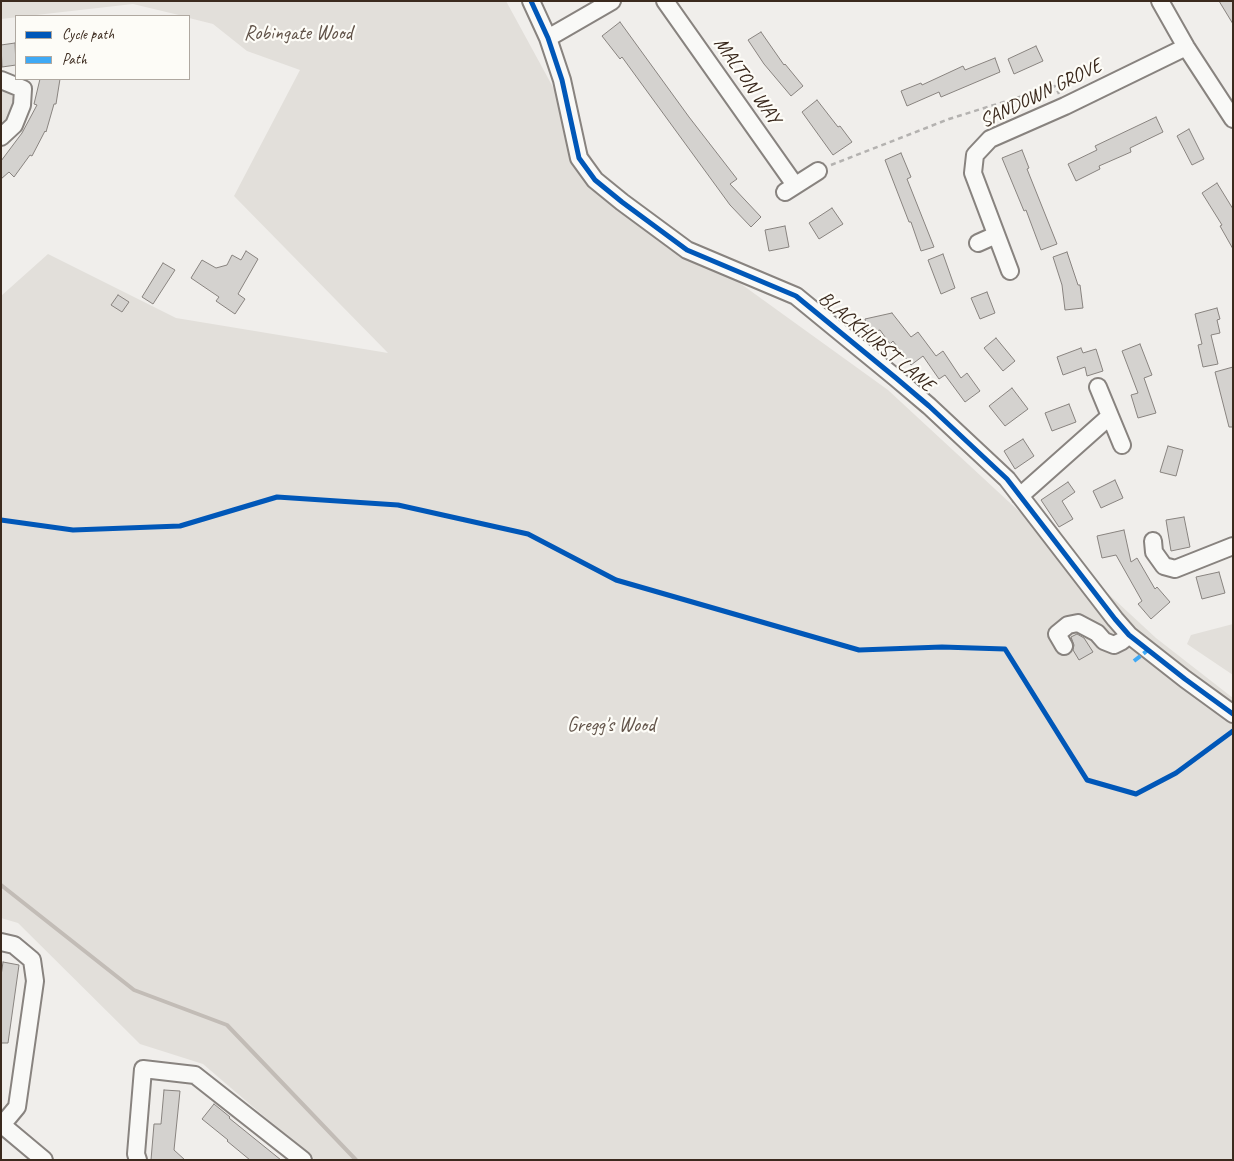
<!DOCTYPE html>
<style>
body{margin:0}
#map{position:relative;width:1234px;height:1161px;overflow:hidden;background:#f0eeeb;font-family:Caveat,sans-serif}
canvas{display:block}
.frame{position:absolute;inset:0;border:2px solid #3b2a1e;pointer-events:none}
.legend{position:absolute;left:15px;top:15px;width:175px;height:65px;box-sizing:border-box;background:#fdfcf7;border:1px solid #afa8a0;margin:0;padding:6px 9px;list-style:none;font-size:15px;color:#3b2a1e}
.legend li{display:flex;align-items:center;gap:10px;height:25px}
.legend b{width:25px;border:1px solid #afa8a0}
</style>
<div id="map">
<canvas width="1234" height="1161"></canvas>
<div class="frame"></div>
<ul class="legend">
<li><b style="height:6px;background:#0057b8"></b>Cycle path</li>
<li><b style="height:6px;background:#3fa9f5"></b>Path</li>
</ul>
</div>
<script>
const g = document.querySelector('canvas').getContext('2d');
g.lineJoin = 'round';
function fill(path, color) {
  g.fillStyle = color;
  g.fill(path, 'evenodd');
}
function poly(rows) {
  const path = new Path2D();
  for (const r of rows) {
    path.moveTo(r[0], r[1]);
    for (let i = 2; i < r.length; i += 2) path.lineTo(r[i], r[i + 1]);
  }
  return path;
}
function stroke(path, color, width, dash) {
  g.strokeStyle = color;
  g.lineWidth = width;
  g.lineCap = dash ? 'butt' : 'round';
  g.setLineDash(dash || []);
  g.stroke(path);
}
function drawText(font, color, halo, rows, align = 'center') {
  g.font = font + ' Caveat,sans-serif';
  g.lineWidth = 4.5;
  g.setLineDash([]);
  g.textBaseline = 'middle';
  g.strokeStyle = halo;
  g.fillStyle = color;
  for (const [text, x, y, turn = 0] of rows) {
    g.save();
    g.translate(x, y);
    g.rotate((+turn || 0) * Math.PI / 180);
    g.textAlign = isNaN(turn) ? turn : align;
    if (halo) g.strokeText(text, 0, 0);
    g.fillText(text, 0, 0);
    g.restore();
  }
}
fill(poly([
 [1,1,506,1,608,188,888,390,1156,638,1233,698,1233,1160,315,1160,203,1064,140,1044,18,923,1,918,1,296,48,254,176,318,388,353,234,196,300,70,247,51,213,24,189,18,189,16,183,16,133,4,1,19],
 [1,86,8,89,15,101,13,117,8,125,1,124],
 [1233,624,1233,675,1187,644,1191,635]
]), '#e2dfda');
stroke(poly([
 [1,885,134,990,227,1025,356,1160]
]), '#c2bcb6', 4);
const building = poly([
 [1219,1,1233,1,1233,24,1219,1],
 [620,22,689,117,737,179,730,184,761,217,751,227,730,205,622,57,620,59,602,36,620,22],
 [761,32,784,65,785,64,803,86,791,96,764,64,748,40,761,32],
 [15,43,16,65,2,67,1,45,15,43],
 [1036,46,1043,61,1014,74,1008,59,1036,46],
 [995,58,1000,72,941,97,939,92,907,106,901,91,921,83,922,85,963,66,965,70,995,58],
 [40,79,60,79,56,104,54,104,46,132,45,131,32,156,30,155,14,177,9,172,1,179,1,161,22,133,37,105,34,104,40,79],
 [817,100,838,127,840,126,852,142,833,155,802,112,817,100],
 [1156,117,1163,132,1130,148,1131,152,1099,166,1100,169,1076,181,1068,164,1097,150,1095,146,1156,117],
 [1189,129,1204,159,1192,165,1177,136,1189,129],
 [1022,150,1029,168,1027,169,1057,244,1041,250,1026,210,1024,211,1002,158,1022,150],
 [901,153,911,177,907,179,934,247,921,251,911,222,909,222,885,160,901,153],
 [1217,183,1233,209,1233,249,1220,226,1222,225,1202,193,1217,183],
 [832,208,843,224,819,239,809,223,832,208],
 [785,226,789,247,769,251,765,230,785,226],
 [246,251,258,259,238,294,245,299,235,314,216,301,219,297,191,278,202,260,216,268,227,265,232,255,241,260,246,251],
 [1067,252,1078,285,1080,285,1083,308,1065,310,1062,285,1053,257,1067,252],
 [943,254,955,288,941,294,928,260,943,254],
 [163,263,175,270,153,304,142,297,163,263],
 [987,292,995,313,980,319,971,298,987,292],
 [118,295,129,302,122,312,111,305,118,295],
 [1217,308,1220,319,1217,320,1220,333,1211,335,1218,364,1203,367,1198,345,1202,344,1195,314,1217,308],
 [892,313,911,337,918,332,936,356,943,351,961,378,967,373,980,391,965,402,945,375,939,379,923,356,911,365,893,341,890,344,880,330,868,333,865,319,892,313],
 [996,338,1015,361,1003,371,984,348,996,338],
 [1140,344,1152,375,1144,378,1156,413,1138,418,1131,395,1138,393,1122,351,1140,344],
 [1081,348,1083,353,1096,349,1103,371,1087,376,1085,367,1063,375,1057,357,1081,348],
 [1233,367,1233,427,1229,427,1215,372,1233,367],
 [1012,388,1028,409,1005,426,989,406,1012,388],
 [1069,404,1076,422,1052,431,1045,413,1069,404],
 [1023,439,1034,456,1015,469,1004,451,1023,439],
 [1168,446,1183,450,1176,476,1160,472,1168,446],
 [1115,480,1123,498,1101,508,1093,491,1115,480],
 [1068,482,1075,492,1062,501,1073,519,1059,527,1041,500,1068,482],
 [1184,517,1190,547,1171,551,1166,520,1184,517],
 [1124,530,1131,562,1137,558,1155,589,1157,587,1170,602,1151,619,1138,604,1142,601,1116,555,1102,558,1097,536,1124,530],
 [1219,572,1225,593,1202,599,1196,577,1219,572],
 [1077,634,1084,638,1093,652,1079,660,1073,650,1074,645,1071,637,1077,634],
 [3,962,19,965,8,1043,1,1043,1,976,3,962],
 [164,1090,180,1091,174,1150,185,1160,151,1160,154,1124,161,1124,164,1090],
 [214,1104,230,1117,229,1118,281,1160,250,1160,227,1141,228,1140,202,1119,214,1104]
]);
fill(building, '#d4d2cf');
stroke(building, '#88837f', 1);
const minor = poly([
 [531,1,548,38,562,80,579,158,595,180,622,202,687,250,796,296,896,378,929,406,1007,479,1115,619,1129,635,1185,679,1233,714],
 [665,1,795,185],
 [1160,1,1186,47,1233,119],
 [548,38,612,1],
 [1,80,23,89,22,105,14,125,1,137],
 [785,192,818,171],
 [978,243,996,235],
 [1010,271,973,173,975,155,990,139,1065,106,1186,47],
 [1098,387,1122,445],
 [1020,496,1110,416],
 [1153,541,1154,552,1164,566,1175,569,1233,546],
 [1064,646,1057,634,1068,625,1078,623,1097,633,1104,641,1114,645,1122,641,1129,635],
 [1,942,14,945,32,960,35,981,17,1107,2,1125],
 [1,1124,44,1160],
 [138,1160,136,1154,143,1069,195,1075,303,1160]
]);
stroke(minor, '#88837f', 20);
stroke(poly([
 [831,165,949,119,1055,86,1059,94]
]), '#b4b2b0', 2.5, [5, 4]);
stroke(minor, '#f9f9f7', 16);
stroke(poly([
 [1134,661,1148,650]
]), '#3fa9f5', 4, [8, 4]);
stroke(poly([
 [531,1,548,38,562,80,579,158,595,180,622,202,687,250,796,296,896,378,929,406,1007,479,1115,619,1129,635,1185,679,1233,714],
 [1,520,73,530,180,526,277,497,398,505,528,534,616,580,859,650,942,647,1005,649,1087,780,1136,794,1176,773,1233,731]
]), '#0057b8', 5);
drawText('20px', '#62544a', '#fdfcf7', [
 ["Robingate Wood",298,34],
 ["Gregg's Wood",611,726]
]);
drawText('20px', '#3b2a1e', '#fdfcf7', [
 ["MALTON WAY",747,81,55],
 ["SANDOWN GROVE",1041,94,-26],
 ["BLACKHURST LANE",876,342,40]
]);
</script>
